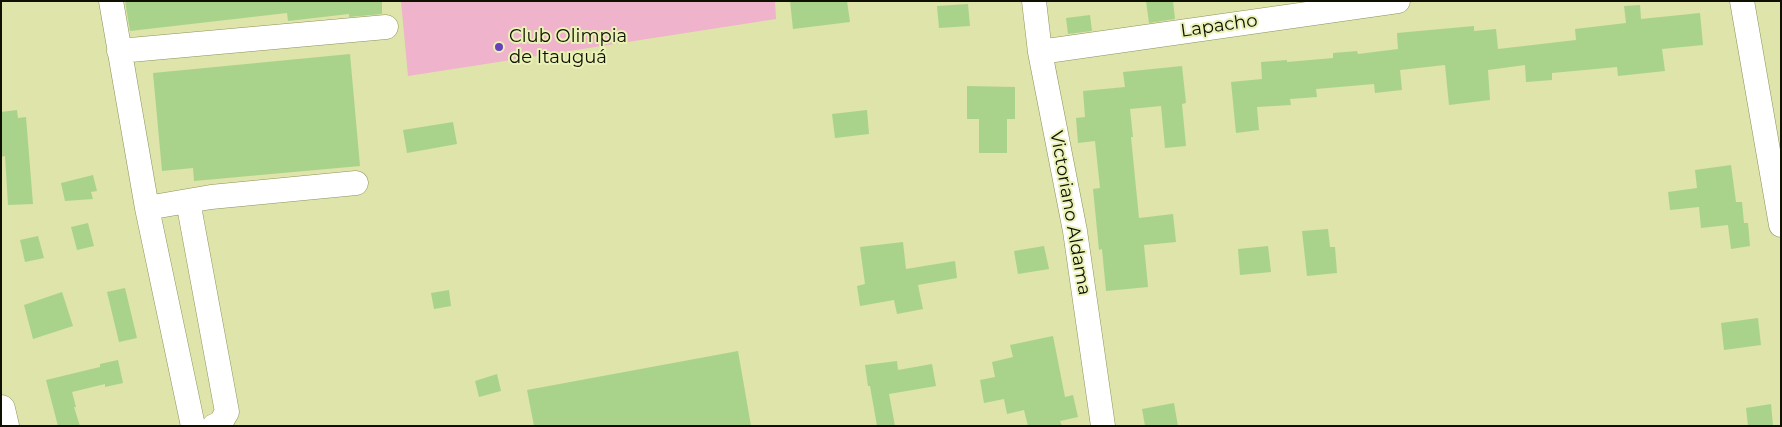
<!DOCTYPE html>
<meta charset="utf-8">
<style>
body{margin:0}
#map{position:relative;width:1782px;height:427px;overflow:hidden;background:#dee4aa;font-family:Montserrat,sans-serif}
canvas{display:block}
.frame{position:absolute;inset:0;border:2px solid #0f1000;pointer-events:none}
</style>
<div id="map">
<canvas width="1782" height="427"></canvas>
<div class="frame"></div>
</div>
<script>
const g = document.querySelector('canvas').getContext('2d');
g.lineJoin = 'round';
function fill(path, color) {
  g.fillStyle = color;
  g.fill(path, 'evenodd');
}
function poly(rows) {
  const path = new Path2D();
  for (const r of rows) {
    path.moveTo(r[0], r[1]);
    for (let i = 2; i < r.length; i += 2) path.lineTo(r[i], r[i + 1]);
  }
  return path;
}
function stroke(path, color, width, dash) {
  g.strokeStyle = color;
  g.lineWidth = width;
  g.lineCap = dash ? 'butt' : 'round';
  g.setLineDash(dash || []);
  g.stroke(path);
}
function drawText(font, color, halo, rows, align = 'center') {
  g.font = font + ' Montserrat,sans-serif';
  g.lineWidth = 4;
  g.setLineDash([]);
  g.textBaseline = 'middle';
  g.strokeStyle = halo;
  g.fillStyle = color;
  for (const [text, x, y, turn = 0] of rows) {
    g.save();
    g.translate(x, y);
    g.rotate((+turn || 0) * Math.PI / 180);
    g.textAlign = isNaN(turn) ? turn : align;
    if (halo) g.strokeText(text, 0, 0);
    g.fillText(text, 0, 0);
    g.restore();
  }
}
fill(poly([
 [401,1,775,1,776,19,408,76]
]), '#efb3cb');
fill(poly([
 [125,1,382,1,382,14,349,17,349,14,288,21,287,13,130,31],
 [790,1,847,1,850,22,793,29],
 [1146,1,1173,1,1175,19,1149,23],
 [968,4,970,26,939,28,937,6],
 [1640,5,1641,19,1700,13,1703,45,1662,49,1665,71,1618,76,1617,67,1552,73,1552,80,1526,82,1525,65,1488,70,1490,100,1449,105,1445,65,1400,70,1402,90,1375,93,1374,84,1316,89,1317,97,1290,99,1291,105,1257,107,1259,130,1236,133,1231,82,1262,79,1261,62,1287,60,1287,62,1333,58,1333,53,1357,51,1358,54,1398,49,1397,33,1474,26,1474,31,1496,29,1498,49,1576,40,1575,29,1626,23,1624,6],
 [1090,15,1092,31,1068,34,1066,18],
 [350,54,360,166,194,181,193,168,162,171,153,73],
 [1182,66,1186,103,1182,104,1186,146,1165,148,1161,106,1130,109,1133,137,1131,137,1139,218,1173,214,1176,242,1144,245,1148,287,1106,291,1102,249,1099,250,1093,189,1100,188,1095,141,1078,143,1076,118,1085,117,1083,91,1125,87,1123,72],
 [967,86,1015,87,1015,119,1007,119,1007,153,979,153,979,119,967,119],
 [17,110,18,118,26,117,33,204,8,205,5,156,1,157,1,112],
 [867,110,869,134,835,138,832,114],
 [453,122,457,144,407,153,403,130],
 [1731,165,1736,202,1742,202,1744,223,1748,223,1750,246,1731,249,1728,225,1701,228,1699,207,1670,210,1668,192,1697,188,1695,170],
 [93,175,97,191,91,192,93,199,65,201,61,183],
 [88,223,94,246,77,250,71,227],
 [1328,229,1330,247,1335,247,1337,273,1307,276,1302,231],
 [38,236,44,258,25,262,20,240],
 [903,242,906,269,955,261,957,278,918,285,923,309,897,314,894,300,860,306,857,286,865,284,860,247],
 [1044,246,1049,269,1018,274,1014,251],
 [1268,246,1271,272,1240,275,1238,249],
 [125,288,137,338,119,342,107,292],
 [449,290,451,306,434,309,431,293],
 [62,292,73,326,33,339,24,305],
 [1758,318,1761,345,1724,350,1721,323],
 [1053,336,1065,397,1073,395,1078,417,1060,421,1062,426,1028,426,1024,410,1007,414,1004,399,984,403,980,380,995,377,992,362,1013,357,1010,345],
 [738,351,751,426,534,426,527,390],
 [118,360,123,383,105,387,105,384,72,392,76,407,74,407,80,426,58,426,46,380,100,367,100,364],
 [897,361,898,370,932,364,936,386,889,394,895,426,877,426,870,386,868,386,865,365],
 [497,374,501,391,479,397,475,381],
 [1174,403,1178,426,1145,426,1142,409],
 [1771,404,1773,426,1748,426,1746,408]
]), '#a9d38b');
const street = poly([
 [111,1,147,208,193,426],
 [1034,1,1040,52,1075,231,1103,426],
 [1742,1,1781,225],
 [119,51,386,27],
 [1040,52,1398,1],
 [188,201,227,412,220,424,214,426],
 [147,208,211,197,356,183]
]);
const secondary = poly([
 [1,409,5,426]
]);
stroke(street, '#8d925c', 25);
stroke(secondary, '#8d925c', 29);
stroke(street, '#fff', 24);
stroke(secondary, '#fff', 28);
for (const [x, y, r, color] of [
 [499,47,5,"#6842ba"]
]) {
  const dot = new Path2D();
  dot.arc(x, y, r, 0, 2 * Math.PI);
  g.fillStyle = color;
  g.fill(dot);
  stroke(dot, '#ebf2b7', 2);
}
drawText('18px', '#0f1000', '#ebf2b7', [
 ["Lapacho",1219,26,-8],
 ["Victoriano Aldama",1070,213,80]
]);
drawText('18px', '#0f1000', '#ebf2b7', [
 ["Club Olimpia",509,37],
 ["de Itauguá",509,58]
], 'left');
</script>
